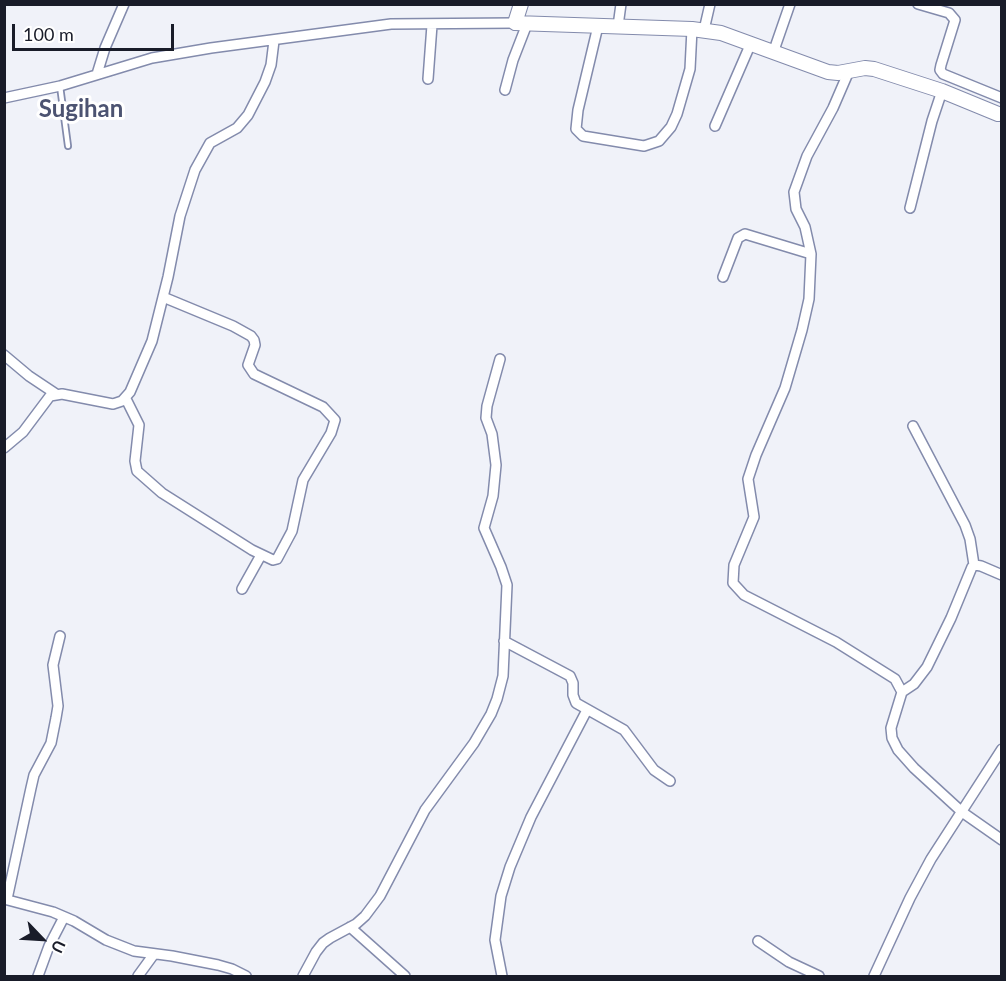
<!DOCTYPE html>
<style>
body{margin:0}
#map{position:relative;width:1006px;height:981px;overflow:hidden;background:#f0f2f9;font-family:Lato,sans-serif}
canvas{display:block}
.frame{position:absolute;inset:0;border:6px solid #191c29;pointer-events:none}
.north{position:absolute;left:12px;top:909px;width:60px;height:60px;-webkit-text-stroke:4px #fff;paint-order:stroke;rotate:115deg;font-size:16px;font-weight:700;line-height:24px;text-align:center;color:#191c29}
.north::after{content:'';display:block;margin:auto;width:21px;height:27px;background:#191c29;clip-path:polygon(50% 0,100% 100%,50% 72%,0 100%)}
.scale{position:absolute;left:12px;top:24px;width:162px;height:27px;box-sizing:border-box;border:3px solid #191c29;border-top:0;padding-left:8px;font-size:18px;line-height:21px;white-space:nowrap;color:#191c29;-webkit-text-stroke:4px #fff;paint-order:stroke}
</style>
<div id="map">
<canvas width="1006" height="981"></canvas>
<div class="frame"></div>
<div class="north">U</div>
<div class="scale">100 m</div>
</div>
<script>
const g = document.querySelector('canvas').getContext('2d');
g.lineJoin = 'round';
function poly(rows) {
  const path = new Path2D();
  for (const r of rows) {
    path.moveTo(r[0], r[1]);
    for (let i = 2; i < r.length; i += 2) path.lineTo(r[i], r[i + 1]);
  }
  return path;
}
function stroke(path, color, width, dash) {
  g.strokeStyle = color;
  g.lineWidth = width;
  g.lineCap = dash ? 'butt' : 'round';
  g.setLineDash(dash || []);
  g.stroke(path);
}
function drawText(font, color, halo, rows, align = 'center') {
  g.font = font + ' Lato,sans-serif';
  g.lineWidth = 6;
  g.setLineDash([]);
  g.textBaseline = 'middle';
  g.strokeStyle = halo;
  g.fillStyle = color;
  for (const [text, x, y, turn = 0] of rows) {
    g.save();
    g.translate(x, y);
    g.rotate((+turn || 0) * Math.PI / 180);
    g.textAlign = isNaN(turn) ? turn : align;
    if (halo) g.strokeText(text, 0, 0);
    g.fillText(text, 0, 0);
    g.restore();
  }
}
const lane = poly([
 [60,86,68,146]
]);
const street = poly([
 [918,4,949,13,955,20,941,65,940,70,943,74,1002,98],
 [598,26,578,110,576,129,583,136,644,146,659,141,671,127,677,114,690,69,692,29],
 [618,26,621,4],
 [704,30,710,4],
 [773,53,790,4],
 [849,71,833,108,807,156,794,192,796,209,805,227,811,254,809,299,802,330,785,388,756,455,748,479,754,517,734,565,733,583,744,595,836,642,895,679,902,692,891,728,892,738,898,750,914,768,962,812,1002,840],
 [97,74,105,48,124,4],
 [428,79,432,25],
 [505,90,513,60,527,24],
 [4,98,60,86,152,58,211,48,391,24,515,23],
 [715,126,751,43],
 [910,208,932,121,942,91],
 [723,277,738,238,745,234,811,254],
 [4,355,29,376,56,394],
 [126,399,139,425,135,461,137,471,162,493,252,550,273,560,277,559,292,531,303,480,331,433,335,420,323,407,254,374,248,365,255,345,254,340,251,336,233,326,163,297],
 [913,426,965,525,970,539,974,565],
 [4,448,23,432,50,396,62,394,113,404,122,401,130,392,152,341,168,277,180,216,195,170,210,143,237,128,248,115,265,82,271,65,274,41],
 [242,589,261,555],
 [504,641,570,676,573,683,573,695,576,703,624,730,654,770,670,781],
 [902,692,914,684,927,667,951,618,972,567,975,565,981,566,1002,575],
 [4,899,53,912,74,921,106,940,134,951,172,956,218,965,232,969,246,976],
 [7,899,31,788,34,775,51,743,56,718,58,706,53,665,60,636],
 [350,927,405,976],
 [758,941,789,962,819,976],
 [38,976,49,946,64,917],
 [138,976,154,954],
 [303,976,316,952,323,943,330,938,356,924,365,916,380,896,425,810,474,743,491,714,497,699,503,676,507,585,501,567,484,528,493,496,496,465,492,434,486,418,487,406,500,359],
 [502,976,495,940,501,896,510,867,531,817,587,710],
 [874,976,910,898,931,859,1002,749]
]);
const secondary = poly([
 [521,4,515,23,692,29,721,33,828,72,838,73,865,68,874,69,942,91,998,114]
]);
stroke(lane, '#838bac', 8);
stroke(street, '#838bac', 12);
stroke(secondary, '#838bac', 16);
stroke(lane, '#fff', 4.5);
stroke(street, '#fff', 9);
stroke(secondary, '#fff', 14);
drawText('bold 24px', '#4c5371', '#fff', [
 ["Sugihan",81,109]
]);
</script>
